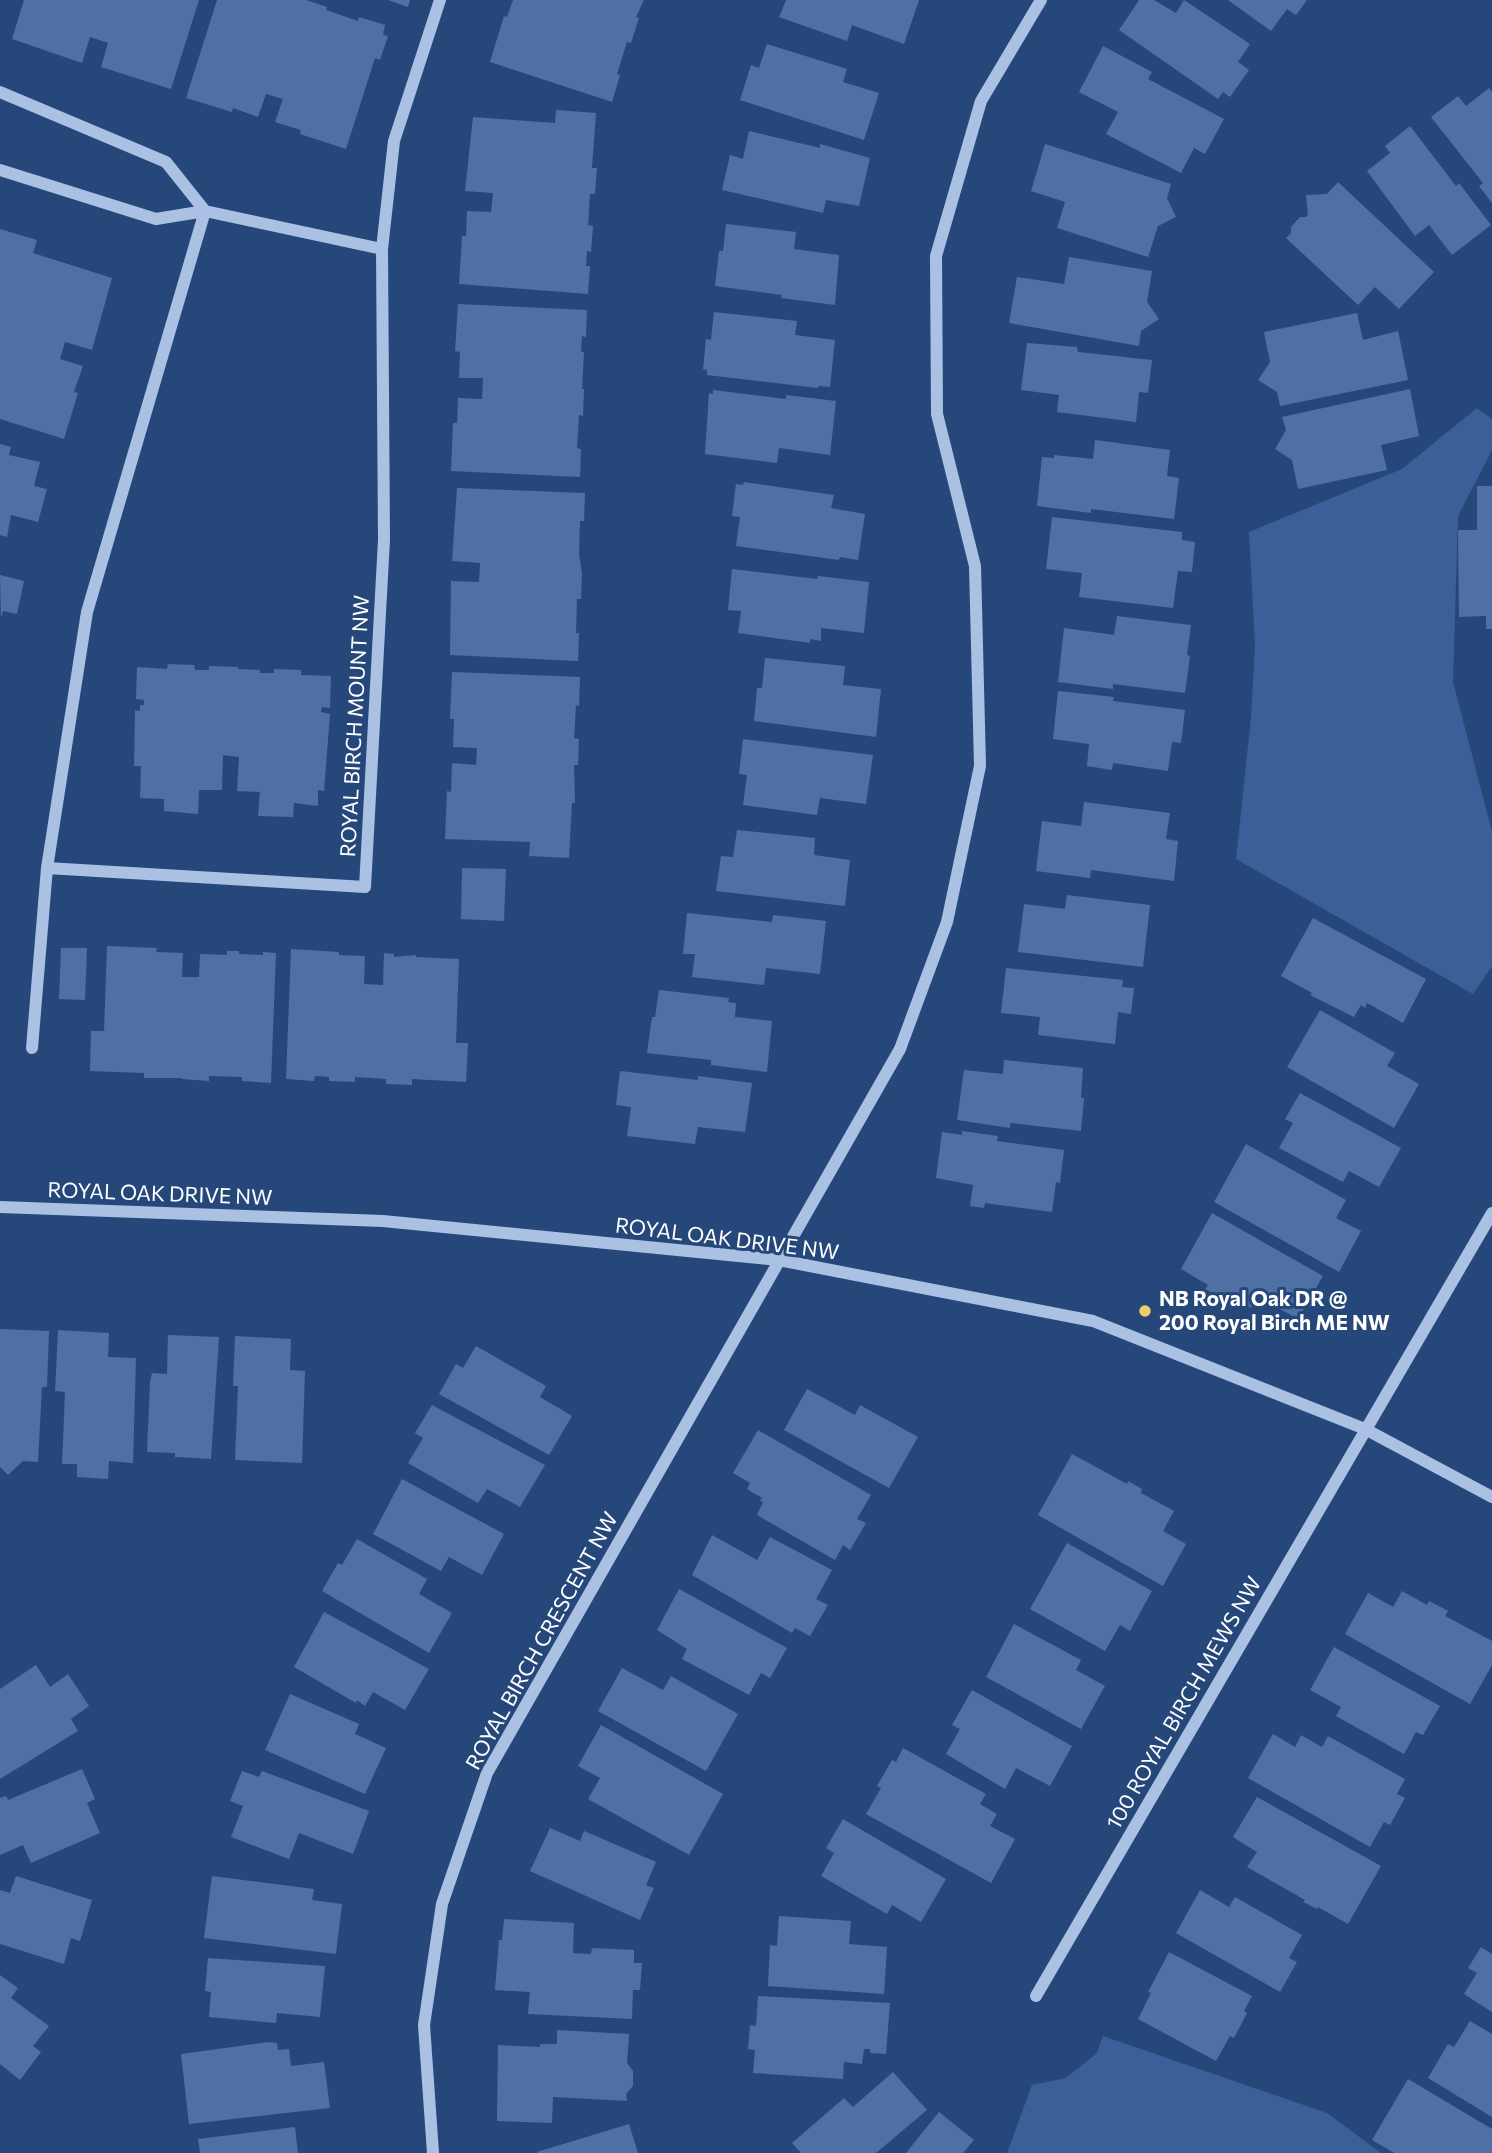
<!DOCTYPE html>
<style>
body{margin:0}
canvas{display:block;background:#26477a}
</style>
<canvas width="1492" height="2153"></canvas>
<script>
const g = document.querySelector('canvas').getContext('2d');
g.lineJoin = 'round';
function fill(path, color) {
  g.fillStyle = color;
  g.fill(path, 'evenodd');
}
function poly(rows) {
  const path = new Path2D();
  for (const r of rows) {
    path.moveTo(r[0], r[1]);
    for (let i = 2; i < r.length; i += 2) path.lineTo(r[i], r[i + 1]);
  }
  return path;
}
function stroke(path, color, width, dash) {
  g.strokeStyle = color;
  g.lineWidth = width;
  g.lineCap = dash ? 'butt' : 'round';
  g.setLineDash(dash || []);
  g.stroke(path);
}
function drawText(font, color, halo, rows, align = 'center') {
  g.font = font + ' Commissioner,sans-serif';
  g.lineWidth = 6;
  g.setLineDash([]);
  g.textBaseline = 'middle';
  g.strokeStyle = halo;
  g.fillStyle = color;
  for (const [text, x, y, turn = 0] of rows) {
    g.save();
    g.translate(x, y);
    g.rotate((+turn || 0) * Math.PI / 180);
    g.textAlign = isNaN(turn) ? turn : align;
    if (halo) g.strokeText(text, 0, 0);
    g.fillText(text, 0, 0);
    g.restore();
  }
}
fill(poly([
 [1477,408,1492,419,1492,450,1458,516,1453,682,1492,832,1492,966,1473,994,1236,859,1251,718,1255,646,1249,532,1402,469],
 [1103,2036,1327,2113,1381,2153,1007,2153,1032,2085,1066,2078,1097,2053]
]), '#3a6097');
fill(poly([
 [24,0,199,0,171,89,101,67,108,43,90,37,82,63,12,39],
 [217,0,306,0,327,7,326,10,358,21,359,17,385,25,383,35,388,36,380,60,375,58,346,149,300,134,301,130,275,122,283,99,266,94,258,117,233,108,232,112,186,98],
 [388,0,410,0,408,7],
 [513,0,644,0,636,17,639,18,631,43,627,42,617,74,620,75,612,102,490,62,504,16,507,17],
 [786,0,919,0,904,44,852,25,847,41,779,17],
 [1139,0,1154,0,1176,13,1184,0,1250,44,1238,62,1249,70,1230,97,1223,92,1218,99,1119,30],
 [1228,0,1307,0,1296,15,1287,9,1271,31],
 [767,44,847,69,843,82,879,93,864,140,740,100,751,65,759,68],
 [1103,46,1152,72,1148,79,1224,119,1205,154,1194,148,1181,173,1106,134,1118,112,1079,92],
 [1489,88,1492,92,1492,203,1479,186,1483,183,1431,117,1458,96,1466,106],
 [556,110,596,113,592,168,597,168,595,194,590,194,588,225,593,226,591,252,587,251,586,266,590,266,588,294,459,284,462,236,466,236,467,211,491,212,493,193,465,191,473,117,555,123],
 [1410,126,1456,186,1459,183,1491,225,1452,255,1429,225,1415,236,1367,171,1390,153,1385,146],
 [749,131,820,148,820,144,870,158,859,206,826,200,823,213,722,190,730,155,743,159],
 [1045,144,1171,184,1167,198,1176,217,1158,226,1148,257,1057,228,1065,202,1031,191],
 [1338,182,1434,272,1399,309,1375,287,1358,305,1286,238,1291,233,1291,227,1300,217,1306,217,1308,215,1306,195,1327,194],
 [726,224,796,232,794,249,839,255,835,305,781,298,782,295,715,286,719,251,723,251],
 [0,229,37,240,33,253,112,278,92,350,65,342,60,359,83,366,74,392,78,393,64,439,0,419],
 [1069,257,1152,271,1147,302,1159,319,1141,331,1139,346,1009,323,1017,277,1064,284],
 [458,304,587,310,586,337,582,336,581,352,584,352,582,389,584,389,583,416,579,415,577,448,581,449,580,477,451,471,453,423,457,423,458,398,482,399,483,378,459,378,460,352,455,351],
 [714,312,797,321,795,335,835,340,830,387,818,386,818,388,707,375,707,370,703,369,706,339,711,340],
 [1357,313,1363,340,1398,331,1408,380,1280,406,1277,392,1258,380,1270,362,1264,332],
 [1027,343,1077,347,1078,352,1152,360,1148,393,1139,392,1136,422,1057,412,1059,395,1021,390],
 [1410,389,1419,436,1381,445,1387,470,1298,489,1292,460,1275,449,1286,430,1282,417],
 [713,390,786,399,786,395,836,401,830,455,779,448,777,463,705,454,709,393,713,394],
 [1095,440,1170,450,1167,476,1179,478,1174,519,1091,509,1091,513,1037,506,1042,457,1054,458,1054,455,1093,459],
 [0,444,11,447,9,455,40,462,34,486,47,489,38,522,11,515,7,537,0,535],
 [744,482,834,495,831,508,865,514,858,560,840,557,839,560,736,546,740,517,732,516,736,484,743,485],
 [1477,486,1492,486,1492,629,1486,629,1486,616,1459,617,1458,530,1477,530],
 [457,488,585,493,584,521,580,521,579,554,582,573,581,599,577,599,576,633,579,633,578,661,450,655,451,581,479,582,480,563,452,561],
 [1052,517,1182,532,1182,540,1195,542,1192,572,1178,571,1173,608,1079,597,1082,573,1046,569],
 [732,569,817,579,818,576,869,582,864,633,821,628,821,641,810,639,810,643,738,633,741,611,728,610],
 [0,575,24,581,17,614,3,611,1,618],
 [1117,616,1191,625,1187,655,1190,656,1185,693,1113,684,1113,689,1058,682,1064,628,1114,635],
 [765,658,845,666,843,685,881,689,876,737,754,721,757,688,762,688],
 [168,664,194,665,195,670,209,670,209,666,238,667,238,669,260,670,260,673,274,673,274,669,301,670,301,675,331,676,330,708,322,707,321,712,330,714,324,791,318,790,318,806,294,803,293,817,258,816,260,792,237,791,239,757,223,755,222,790,199,790,198,814,164,811,164,799,140,798,141,766,134,766,135,710,140,711,140,705,144,705,144,700,136,699,137,667,167,669],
 [452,672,580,677,579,706,576,705,574,738,579,739,578,765,574,765,575,803,572,803,569,858,529,856,530,842,445,839,447,791,451,792,452,763,476,765,477,748,453,747,454,719,450,719],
 [1058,691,1114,697,1113,701,1185,710,1181,743,1172,742,1168,771,1113,763,1112,770,1087,766,1089,744,1053,739],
 [743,739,873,755,866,804,820,798,817,815,743,805,747,775,739,774],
 [1084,802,1170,813,1166,839,1178,841,1174,881,1091,870,1090,878,1036,871,1042,821,1081,826],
 [737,830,815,838,814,855,850,860,845,906,716,891,721,856,733,857],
 [462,868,506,869,504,921,461,919],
 [1067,895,1150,905,1143,967,1018,952,1024,904,1065,909],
 [687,913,772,922,773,915,826,921,820,974,766,968,764,985,692,977,695,954,683,954],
 [1313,918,1426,979,1403,1023,1367,1003,1365,1008,1361,1005,1354,1017,1310,995,1312,993,1281,976],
 [107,946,157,948,156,952,183,953,182,977,199,977,200,954,227,955,227,951,239,951,239,954,263,955,263,952,276,953,271,1083,242,1081,242,1077,209,1076,209,1081,182,1079,182,1078,144,1078,144,1073,90,1071,91,1031,104,1031],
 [61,948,87,948,85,1000,59,999],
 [291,949,339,952,339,955,365,956,364,984,383,985,384,953,394,954,394,957,416,955,416,957,459,959,456,1043,468,1043,466,1082,412,1079,412,1085,386,1084,386,1079,355,1077,355,1082,329,1081,329,1077,315,1076,314,1081,286,1079],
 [1006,968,1123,980,1122,987,1134,988,1131,1014,1118,1012,1115,1044,1038,1035,1040,1017,1001,1013],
 [659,990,729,998,728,1002,736,1003,735,1017,772,1021,767,1072,711,1065,711,1060,647,1053,652,1017,655,1017],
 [1320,1010,1395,1053,1387,1066,1419,1084,1394,1128,1287,1067],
 [1004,1060,1083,1068,1081,1098,1084,1098,1081,1131,1010,1123,1010,1128,957,1120,964,1070,1003,1074],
 [620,1071,698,1080,698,1076,752,1083,745,1132,698,1127,695,1144,627,1136,631,1107,616,1105],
 [1300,1093,1401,1148,1379,1187,1349,1171,1343,1182,1279,1148,1293,1123,1285,1119],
 [962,1131,998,1136,997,1141,1064,1150,1060,1183,1056,1182,1052,1212,985,1203,984,1208,970,1206,973,1185,936,1178,942,1132,962,1135],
 [1246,1144,1346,1200,1336,1218,1361,1231,1339,1272,1214,1202],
 [1212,1213,1323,1276,1298,1319,1258,1297,1251,1308,1234,1297,1231,1303,1205,1289,1208,1285,1181,1269],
 [0,1329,49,1331,47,1387,42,1387,38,1462,23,1461,8,1475,0,1467],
 [58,1330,109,1333,108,1357,136,1358,133,1463,109,1461,108,1479,77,1477,77,1464,62,1464,65,1392,55,1391],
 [168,1335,219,1337,211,1459,175,1457,175,1453,147,1452,150,1382,152,1373,167,1374],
 [235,1336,291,1339,290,1370,305,1371,302,1463,235,1460,238,1386,233,1386],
 [476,1346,546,1386,540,1397,572,1416,549,1455,439,1394,456,1364,463,1368],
 [807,1389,855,1415,860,1405,918,1437,889,1488,784,1430],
 [432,1405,545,1465,520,1507,487,1489,478,1503,408,1463,423,1438,415,1433],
 [758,1430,871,1495,857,1519,866,1523,850,1550,843,1545,835,1560,757,1515,763,1502,760,1501,762,1498,747,1489,750,1483,733,1473],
 [1072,1454,1127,1484,1128,1481,1142,1489,1141,1493,1174,1511,1163,1531,1186,1544,1163,1586,1038,1515],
 [402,1479,504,1534,482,1575,449,1557,441,1571,373,1534],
 [712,1535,757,1560,770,1537,832,1570,816,1599,828,1605,810,1636,795,1628,792,1633,692,1575],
 [357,1539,427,1579,419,1594,452,1613,429,1653,322,1591,338,1563,342,1565],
 [1067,1543,1152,1591,1130,1631,1120,1625,1105,1651,1030,1609],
 [679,1589,787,1648,770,1678,761,1673,749,1695,682,1659,687,1649,657,1630],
 [1402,1591,1427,1605,1429,1601,1448,1611,1445,1616,1492,1641,1492,1665,1470,1704,1345,1634,1368,1593,1393,1607],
 [324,1612,429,1669,405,1710,373,1692,365,1706,357,1700,356,1703,294,1667],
 [1014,1624,1081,1660,1076,1670,1105,1686,1081,1729,986,1677],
 [1334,1647,1440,1706,1423,1735,1416,1732,1404,1754,1336,1716,1341,1707,1310,1690],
 [36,1665,50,1687,68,1674,89,1706,71,1719,78,1731,0,1779,0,1689],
 [622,1668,663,1690,671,1676,738,1714,706,1771,598,1711],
 [972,1690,1072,1746,1050,1786,1016,1768,1005,1789,946,1754,960,1729,952,1725],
 [290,1694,359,1724,355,1734,386,1748,365,1794,265,1750],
 [601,1725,723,1794,689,1855,588,1799,600,1778,578,1766],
 [1273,1734,1295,1747,1301,1735,1322,1747,1328,1736,1405,1779,1397,1794,1405,1798,1390,1825,1384,1822,1370,1847,1248,1778],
 [903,1748,986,1794,980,1804,997,1814,990,1826,1015,1839,991,1883,866,1814,881,1788,877,1786,892,1760,896,1762],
 [82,1769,95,1799,87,1803,100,1833,31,1863,23,1845,0,1855,0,1798,6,1796,8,1800],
 [242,1771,259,1777,262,1771,369,1811,353,1854,299,1833,289,1859,231,1837,243,1806,230,1801],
 [1257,1797,1381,1866,1348,1924,1318,1907,1317,1909,1303,1902,1305,1900,1247,1867,1257,1852,1233,1837],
 [843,1819,946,1879,921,1922,892,1905,887,1914,821,1876,834,1853,826,1848],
 [550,1828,580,1841,584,1831,656,1862,646,1885,654,1888,640,1920,530,1871],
 [16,1876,92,1900,80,1941,71,1938,64,1964,0,1944,0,1890,10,1893],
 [212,1876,314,1889,312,1900,342,1904,336,1954,204,1938],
 [1200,1890,1229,1907,1235,1897,1302,1935,1289,1958,1297,1962,1280,1992,1176,1933],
 [779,1916,851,1921,849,1944,887,1947,884,1994,768,1986,770,1945,777,1946],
 [504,1919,574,1923,573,1953,591,1954,592,1948,634,1950,634,1963,642,1963,640,1990,633,1990,632,2019,528,2014,530,1992,495,1990,499,1940,502,1940],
 [1481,1947,1492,1954,1492,2012,1464,1994,1477,1973,1468,1968],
 [1169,1952,1252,1996,1244,2011,1247,2013,1234,2038,1230,2036,1216,2061,1138,2019,1151,1993,1148,1992],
 [208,1958,325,1966,320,2017,277,2013,276,2023,209,2017,211,1992,205,1991],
 [0,1975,18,1988,11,1998,49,2026,33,2046,41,2052,20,2080,0,2064],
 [758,1996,890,2003,886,2054,870,2053,870,2049,864,2049,862,2064,844,2062,843,2079,753,2073,755,2050,748,2049,750,2025,756,2026],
 [1470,2021,1492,2034,1492,2117,1428,2078,1448,2044,1454,2047],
 [557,2030,629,2034,627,2063,633,2071,633,2086,626,2094,627,2101,553,2097,552,2123,497,2121,498,2045,540,2047,540,2044,557,2044],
 [269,2042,277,2043,278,2050,289,2049,291,2066,324,2062,330,2108,189,2124,181,2054],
 [893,2072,927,2110,876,2153,801,2153,792,2143,844,2098,853,2107],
 [1408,2079,1492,2129,1492,2153,1394,2153,1372,2140],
 [939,2112,974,2140,963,2153,906,2153],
 [629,2124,638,2153,537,2153,537,2152],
 [295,2127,298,2153,200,2153,198,2139]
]), '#4f70a3');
stroke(poly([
 [0,92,166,162,205,211],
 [0,170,156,219,205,211,382,249],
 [47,868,365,887,384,540,382,249,394,141,440,0],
 [32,1048,47,868,87,612,205,211],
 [0,1207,383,1221,779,1260,1093,1321,1365,1429,1492,1497],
 [1036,1996,1492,1213],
 [433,2153,424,2025,442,1904,487,1773,900,1049,947,922,980,766,975,566,937,414,936,256,981,101,1041,0]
]), '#aac1e4', 12);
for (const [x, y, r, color] of [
 [1145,1311,7,"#ecce6f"]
]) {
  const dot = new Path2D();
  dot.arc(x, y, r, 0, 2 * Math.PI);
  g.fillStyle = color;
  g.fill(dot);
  stroke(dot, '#26477a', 2.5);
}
drawText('21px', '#fff', '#26477a', [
 ["ROYAL BIRCH MOUNT NW",355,726,-87],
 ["ROYAL OAK DRIVE NW",160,1194,2],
 ["ROYAL OAK DRIVE NW",727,1239,7],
 ["ROYAL BIRCH CRESCENT NW",542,1641,-61],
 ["100 ROYAL BIRCH MEWS NW",1184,1703,-60]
]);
drawText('bold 21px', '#fff', '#26477a', [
 ["NB Royal Oak DR @",1159,1299],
 ["200 Royal Birch ME NW",1159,1323]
], 'left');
</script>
